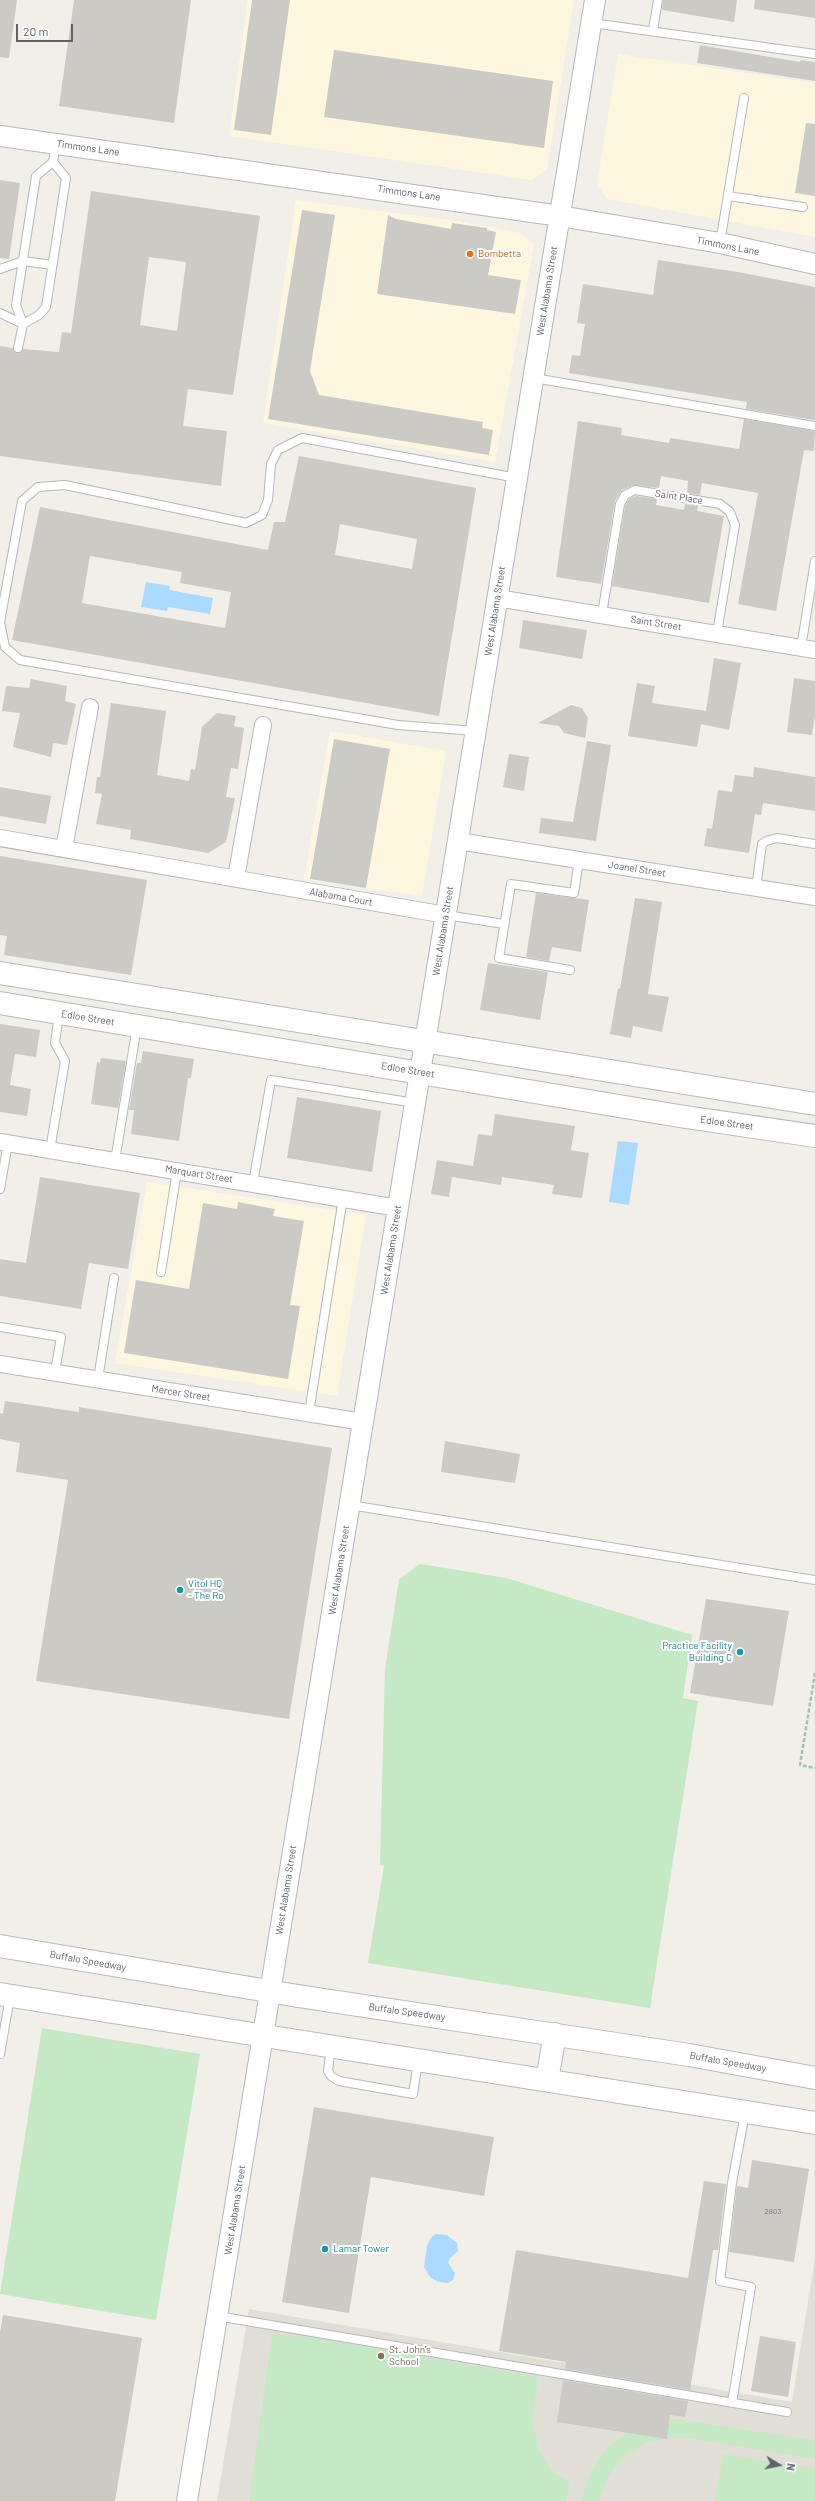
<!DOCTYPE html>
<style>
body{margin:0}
#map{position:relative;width:815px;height:2501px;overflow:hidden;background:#f1efe8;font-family:Barlow,sans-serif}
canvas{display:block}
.north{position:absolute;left:759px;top:2445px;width:40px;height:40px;-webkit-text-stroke:3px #fff;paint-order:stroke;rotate:100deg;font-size:11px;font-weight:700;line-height:16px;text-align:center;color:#5f6368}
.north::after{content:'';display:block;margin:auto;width:14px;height:18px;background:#5f6368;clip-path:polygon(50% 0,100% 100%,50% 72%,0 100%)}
.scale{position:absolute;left:16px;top:24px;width:57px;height:18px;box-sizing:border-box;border:2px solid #5f6368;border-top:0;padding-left:5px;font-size:12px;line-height:14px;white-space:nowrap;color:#5f6368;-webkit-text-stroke:3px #fff;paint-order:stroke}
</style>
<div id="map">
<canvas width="815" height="2501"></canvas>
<div class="north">N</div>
<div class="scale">20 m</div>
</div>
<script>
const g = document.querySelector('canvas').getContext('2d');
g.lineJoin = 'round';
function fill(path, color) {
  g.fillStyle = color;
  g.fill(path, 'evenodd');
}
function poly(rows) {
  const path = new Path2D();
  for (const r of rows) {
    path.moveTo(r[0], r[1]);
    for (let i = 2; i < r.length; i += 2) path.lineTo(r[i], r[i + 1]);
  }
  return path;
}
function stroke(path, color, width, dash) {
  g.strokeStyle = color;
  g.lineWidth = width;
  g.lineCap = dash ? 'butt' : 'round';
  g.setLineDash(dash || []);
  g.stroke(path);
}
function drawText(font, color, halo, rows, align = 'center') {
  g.font = font + ' Barlow,sans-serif';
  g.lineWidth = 4;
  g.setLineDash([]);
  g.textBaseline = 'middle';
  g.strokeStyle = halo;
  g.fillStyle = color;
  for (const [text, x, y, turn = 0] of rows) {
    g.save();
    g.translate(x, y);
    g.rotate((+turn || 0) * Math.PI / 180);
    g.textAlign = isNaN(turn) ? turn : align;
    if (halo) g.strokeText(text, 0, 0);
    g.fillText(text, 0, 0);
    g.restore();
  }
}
fill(poly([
 [248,0,574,0,547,169,532,180,229,136],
 [618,54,815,83,815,237,607,199,597,184],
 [296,200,450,220,520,233,534,245,495,462,263,423],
 [330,731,446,751,422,896,304,879],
 [147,1182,366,1215,337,1396,115,1363]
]), '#fef7e0');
fill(poly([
 [815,2257,815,2501,217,2501,249,2309,792,2402]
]), '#e1ded6');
fill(poly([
 [420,1564,506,1578,692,1635,683,1698,698,1701,650,2008,368,1963,384,1866,380,1865,385,1669,399,1579],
 [42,2028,200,2054,156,2320,0,2294],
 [272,2334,317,2338,538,2377,532,2420,539,2450,551,2470,570,2482,566,2501,249,2501],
 [677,2419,815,2441,815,2459,689,2438,664,2438,641,2445,621,2460,606,2480,599,2501,581,2501,590,2472,608,2447,633,2429,661,2420],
 [723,2454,815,2469,815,2501,715,2501]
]), '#c5e8c5');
fill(poly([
 [146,582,170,586,169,590,213,598,210,614,168,607,167,611,141,607],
 [618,1141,638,1143,629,1205,609,1202],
 [436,2234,447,2235,457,2243,458,2251,450,2258,448,2263,455,2273,453,2280,448,2283,438,2282,430,2277,424,2267,427,2246,430,2239]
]), '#aadaff');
fill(poly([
 [0,0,17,0,9,58,0,57],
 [74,0,191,0,174,123,59,106],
 [252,0,290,0,271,135,234,130],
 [663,0,737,0,734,22,662,10],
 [755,0,815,0,815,18,754,9],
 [700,45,800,62,801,60,815,62,815,81,697,63],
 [334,50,553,81,544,148,324,117],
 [806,123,815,124,815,196,795,193],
 [0,180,20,183,9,259,0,258],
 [91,191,260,216,233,395,188,389,183,426,227,431,221,486,0,456,0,346,13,348,17,353,23,349,59,352,62,332,71,333],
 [149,257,186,262,177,331,140,325],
 [302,210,335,215,310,371,319,395,483,422,482,428,493,430,489,455,268,419],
 [388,215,396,219,451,229,452,223,487,228,487,230,496,232,488,275,521,280,515,314,377,294],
 [658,260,738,272,815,287,815,420,746,409,747,402,569,373,572,355,580,356,585,324,577,323,583,284,653,295],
 [744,419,815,431,814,451,804,450,776,611,738,604,758,493,702,483,700,495,687,493,688,481,661,476,659,488,633,485,622,490,615,501,601,584,556,577,578,421,622,428,621,435,669,443,670,438,739,449],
 [299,456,476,488,439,716,12,640,40,507,268,550,274,522,285,522],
 [340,524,417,539,412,569,335,555],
 [90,556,182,572,180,583,231,592,225,628,82,603],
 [636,496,657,499,656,505,684,510,685,504,698,506,697,511,724,516,709,603,612,586,625,506,629,499],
 [523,620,587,630,582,659,519,648],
 [714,658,741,663,729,730,701,724,697,747,628,736,637,683,655,686,652,703,706,711],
 [794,678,815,681,815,714,812,735,787,732],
 [31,679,67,686,65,701,76,704,67,745,53,743,51,757,13,747,20,713,2,711,6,686,29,688],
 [111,703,166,711,157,775,189,781,191,769,195,770,202,727,217,713,236,716,234,726,244,728,238,769,231,768,226,797,235,798,226,842,208,853,130,839,131,830,96,824,102,794,95,793,97,777,100,777],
 [571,705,582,708,588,718,585,738,564,733,559,726,538,723],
 [334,739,390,749,366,888,310,879],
 [587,741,611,745,596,841,539,833,541,818,573,822],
 [509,754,529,757,524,791,503,787],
 [754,767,815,777,815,811,763,803,761,815,755,814,749,853,704,846,707,828,712,829,718,790,732,792,735,775,753,777],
 [0,787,51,796,46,824,0,816],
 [0,856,147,880,131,975,4,955,7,936,0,935],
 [536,893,589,900,581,952,552,947,549,961,526,957],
 [635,898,662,902,648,994,669,997,662,1032,633,1026,631,1038,610,1034,618,988,620,989],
 [488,963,548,972,540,1020,480,1010],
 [0,1024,40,1030,36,1057,15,1054,10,1085,31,1089,27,1116,0,1112],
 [143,1051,194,1059,191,1078,188,1078,179,1141,131,1134,134,1110,129,1110,137,1063,141,1063],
 [101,1058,126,1061,118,1108,91,1104,97,1062,100,1063],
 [297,1097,381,1111,372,1172,287,1158],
 [495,1114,575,1126,571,1150,589,1153,582,1198,552,1194,554,1185,502,1177,501,1185,452,1177,449,1197,431,1194,437,1160,473,1166,478,1134,492,1136],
 [40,1177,140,1193,128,1269,89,1263,81,1309,0,1296,0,1259,26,1263],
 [238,1202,275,1209,273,1216,304,1221,290,1305,300,1306,288,1379,124,1353,136,1280,189,1289,203,1203,237,1209],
 [5,1401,79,1412,79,1407,332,1448,289,1719,36,1681,68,1480,16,1472,20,1443,0,1439,0,1413,3,1414],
 [445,1441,520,1454,515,1483,441,1472],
 [706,1599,789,1611,773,1706,690,1693],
 [314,2107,494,2137,484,2196,371,2177,349,2313,282,2302],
 [752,2160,809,2169,794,2262,729,2252,737,2186,748,2188],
 [704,2181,726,2184,718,2250,713,2250,690,2390,565,2369,566,2362,499,2351,516,2250,688,2278],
 [3,2315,142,2338,115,2501,0,2501,0,2332],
 [760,2336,796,2342,788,2397,751,2391],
 [563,2380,688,2401,685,2417,670,2415,667,2439,557,2422]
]), '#cccac5');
const service = poly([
 [592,23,815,54],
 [653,30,658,0],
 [728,196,803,207],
 [720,243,744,98],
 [0,269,23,261,52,265],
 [0,313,23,324],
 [23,324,39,315,46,307,66,178,53,162],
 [18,348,23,324,16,305,36,176,53,162,56,144],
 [534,378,815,426],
 [602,614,620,504,625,495,635,490,720,504,730,512,735,525,717,633],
 [801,648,815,561],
 [475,731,398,725,20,660,5,647,0,622,22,501,38,487,65,485,246,523,262,515,268,500,271,464,278,450,302,438,517,478],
 [756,888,762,844,766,841,777,838,815,844],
 [446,915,504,924],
 [570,970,499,958,511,884,574,893,579,860],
 [50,1150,65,1061,55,1043,59,1014],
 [115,1161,137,1026],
 [253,1183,271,1080,415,1103],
 [0,1189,8,1143],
 [161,1272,177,1171],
 [0,1327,61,1337,55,1372],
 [98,1379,114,1278],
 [309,1413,343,1198],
 [350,1505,815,1580],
 [331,2046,328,2071,331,2076,339,2081,413,2094,418,2061],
 [0,2054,10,1997],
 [217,2316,787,2412],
 [732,2403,751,2287,720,2281,732,2183,745,2113]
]);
const minor = poly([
 [497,598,815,650],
 [0,838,446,915],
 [458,841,815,897],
 [64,849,90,707],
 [236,878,263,725],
 [0,1142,398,1208],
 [0,1364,363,1422]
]);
const tertiary = poly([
 [0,136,560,216,720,243,815,264],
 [187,2501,595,0]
]);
const secondary = poly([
 [0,973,815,1104],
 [0,1003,679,1116,815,1136],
 [0,1946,298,1996,689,2055,815,2078],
 [0,1994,815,2123],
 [547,2080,555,2034]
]);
stroke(service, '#b5b8bc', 10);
stroke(minor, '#b5b8bc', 18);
stroke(tertiary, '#b5b8bc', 22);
stroke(secondary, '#b6babf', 24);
stroke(poly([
 [815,1673,800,1765,815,1768]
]), '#9cc7a9', 2.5, [4, 2]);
stroke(service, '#fff', 8);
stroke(minor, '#fff', 16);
stroke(tertiary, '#fff', 20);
stroke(secondary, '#fff', 22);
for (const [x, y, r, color] of [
 [470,254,4,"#e8710a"],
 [180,1590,4,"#0f9aa8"],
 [740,1652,4,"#0f9aa8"],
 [325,2249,4,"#0f9aa8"],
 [381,2356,4,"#8d6e63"]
]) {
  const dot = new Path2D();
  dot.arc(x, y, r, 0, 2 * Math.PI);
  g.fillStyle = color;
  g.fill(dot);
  stroke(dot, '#fff', 1.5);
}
drawText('8px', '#7a7d7f', null, [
 ["2803",773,2211]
]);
drawText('10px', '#5f6368', '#fff', [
 ["Timmons Lane",88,148,8],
 ["Timmons Lane",409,193,8],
 ["Timmons Lane",728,246,11],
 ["West Alabama Street",547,291,-81],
 ["Saint Place",679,497,9],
 ["West Alabama Street",495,611,-81],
 ["Saint Street",656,623,9],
 ["Joanel Street",637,869,9],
 ["Alabama Court",341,897,10],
 ["West Alabama Street",443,931,-81],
 ["Edloe Street",88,1018,9],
 ["Edloe Street",408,1070,9],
 ["Edloe Street",727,1123,8],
 ["Marquart Street",199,1174,9],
 ["West Alabama Street",391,1250,-81],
 ["Mercer Street",181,1393,9],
 ["West Alabama Street",339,1570,-81],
 ["West Alabama Street",286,1890,-81],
 ["Buffalo Speedway",88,1961,10],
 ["Buffalo Speedway",407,2012,8],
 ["Buffalo Speedway",728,2062,10],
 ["West Alabama Street",235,2210,-81]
]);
drawText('10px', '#c56008', '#fff', [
 ["Bombetta",478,254]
], 'left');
drawText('10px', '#0d838f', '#fff', [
 ["Vitol HQ",188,1584],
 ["- The Ro",188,1596],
 ["Practice Facility",732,1646,"right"],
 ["Building C",732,1658,"right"],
 ["Lamar Tower",333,2249]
], 'left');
drawText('10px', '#785e54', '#fff', [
 ["St. John's",389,2350],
 ["School",389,2362]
], 'left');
</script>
